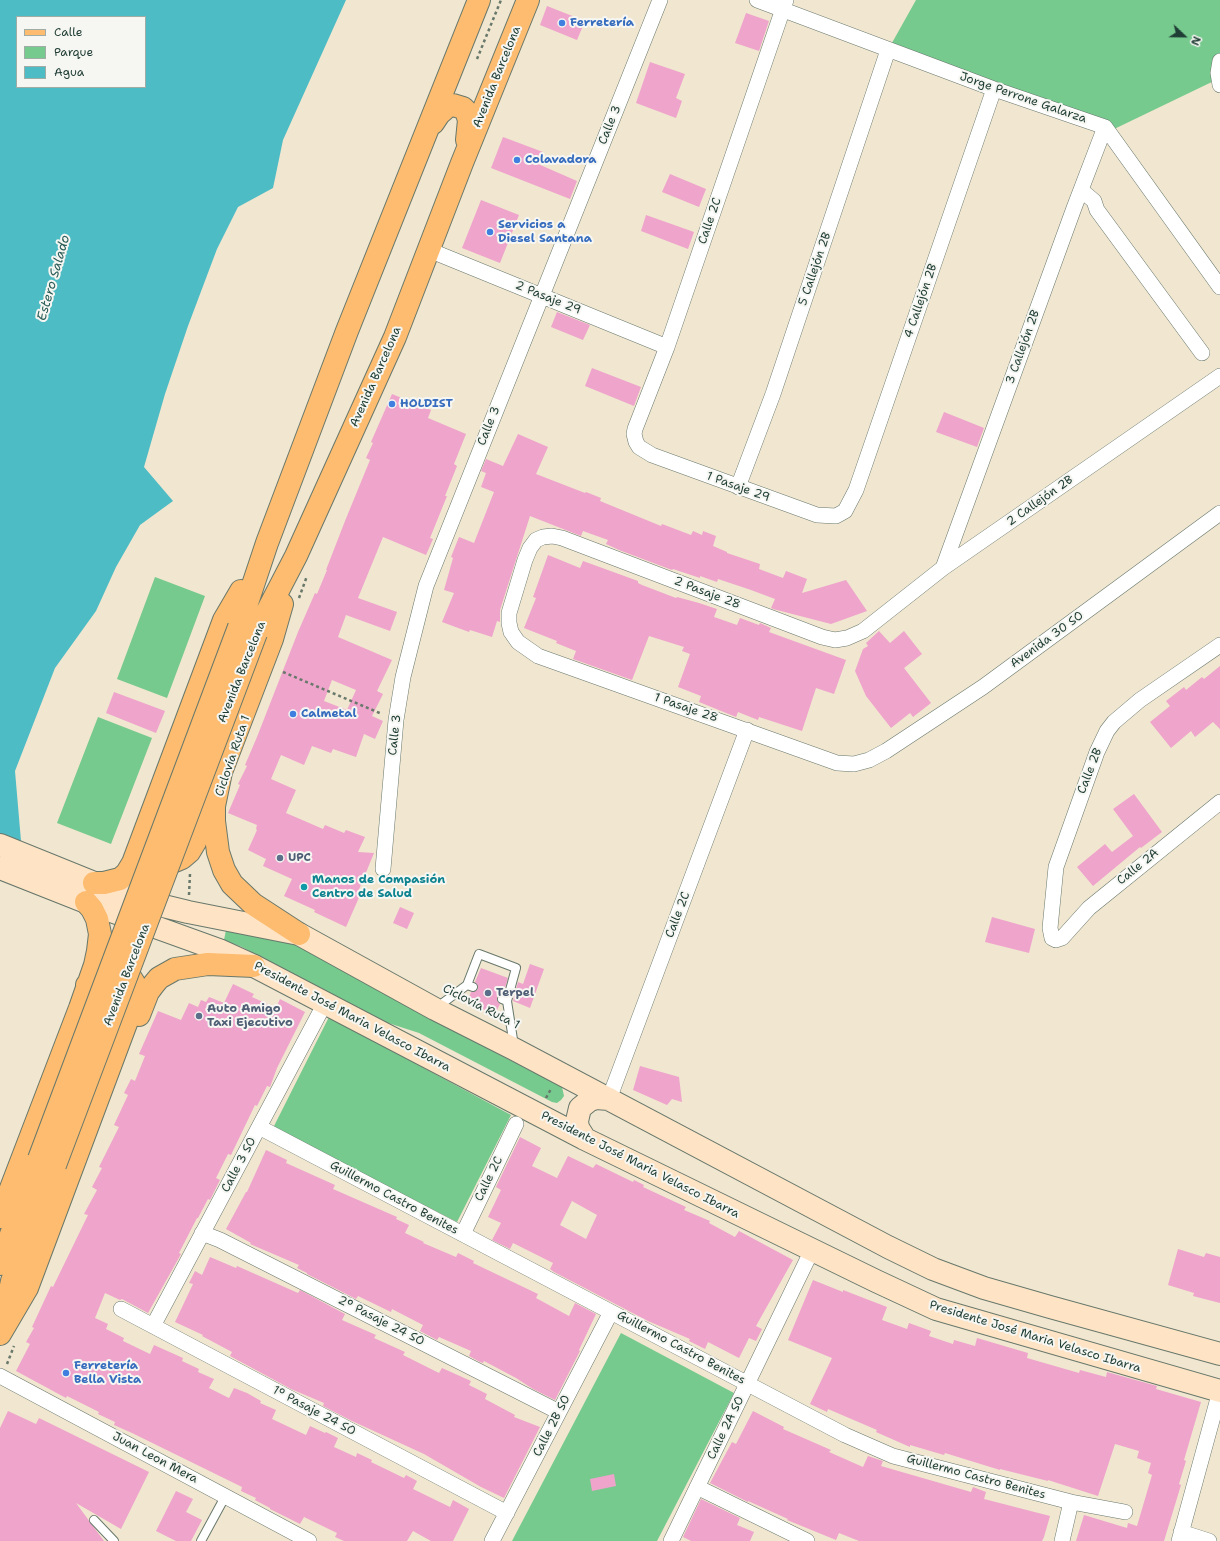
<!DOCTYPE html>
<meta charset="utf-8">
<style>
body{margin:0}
#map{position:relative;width:1220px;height:1541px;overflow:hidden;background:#f1e6d0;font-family:"Shantell Sans",sans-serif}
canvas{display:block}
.legend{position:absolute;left:16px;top:16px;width:130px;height:72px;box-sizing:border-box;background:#f6f6f2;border:1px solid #a0aca6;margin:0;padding:5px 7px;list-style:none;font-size:12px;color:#1f3d34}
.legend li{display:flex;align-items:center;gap:8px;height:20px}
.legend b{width:20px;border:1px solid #a0aca6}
.north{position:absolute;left:1164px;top:16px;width:40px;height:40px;-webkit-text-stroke:3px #f6f6f2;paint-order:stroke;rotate:112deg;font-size:11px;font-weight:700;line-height:16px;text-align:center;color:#1f3d34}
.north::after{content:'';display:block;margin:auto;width:14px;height:18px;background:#1f3d34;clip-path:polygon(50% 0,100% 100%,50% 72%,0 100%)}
</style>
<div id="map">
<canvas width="1220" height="1541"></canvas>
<ul class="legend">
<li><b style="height:5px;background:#fdbc6f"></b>Calle</li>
<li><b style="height:11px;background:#76ca8e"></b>Parque</li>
<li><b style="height:11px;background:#4ebcc5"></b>Agua</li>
</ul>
<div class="north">N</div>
</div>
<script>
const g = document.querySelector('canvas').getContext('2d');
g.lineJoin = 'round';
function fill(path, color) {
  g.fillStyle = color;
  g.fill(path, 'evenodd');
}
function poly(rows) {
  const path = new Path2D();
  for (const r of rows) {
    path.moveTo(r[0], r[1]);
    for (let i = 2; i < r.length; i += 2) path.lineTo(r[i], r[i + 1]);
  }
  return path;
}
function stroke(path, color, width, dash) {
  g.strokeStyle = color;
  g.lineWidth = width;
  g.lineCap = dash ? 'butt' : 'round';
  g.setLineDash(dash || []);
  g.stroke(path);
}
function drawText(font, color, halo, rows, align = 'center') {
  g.font = font + ' "Shantell Sans",sans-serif';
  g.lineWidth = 4;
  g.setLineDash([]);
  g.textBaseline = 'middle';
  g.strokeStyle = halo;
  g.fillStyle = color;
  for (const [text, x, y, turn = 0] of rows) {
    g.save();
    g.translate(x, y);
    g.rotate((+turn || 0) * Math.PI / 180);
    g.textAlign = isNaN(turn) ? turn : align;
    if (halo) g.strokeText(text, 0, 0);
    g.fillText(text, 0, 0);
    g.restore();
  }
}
fill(poly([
 [916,0,1220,0,1220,61,1218,79,1108,132,888,50],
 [155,577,205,596,167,698,117,679],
 [98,717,152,738,111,844,57,823],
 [227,925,286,940,307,949,425,1016,562,1087,564,1096,561,1100,557,1103,552,1102,419,1033,376,1019,242,947,224,940],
 [329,1017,511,1115,457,1222,273,1128],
 [621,1333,734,1393,657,1541,512,1541]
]), '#76ca8e');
fill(poly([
 [0,0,346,0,283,140,273,188,238,207,217,249,188,326,165,394,144,467,173,501,140,525,116,567,96,611,55,668,15,771,21,841,0,877],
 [17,17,145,17,145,87,17,87]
]), '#4ebcc5');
fill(poly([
 [547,6,585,21,577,40,540,25],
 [746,13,769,21,759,51,735,43],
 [650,62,685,74,676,98,682,101,676,118,636,103],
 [503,137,543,152,538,164,577,181,570,199,491,168],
 [670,174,706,189,699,207,662,192],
 [481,200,519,215,500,263,462,248],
 [646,215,694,232,688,249,641,231],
 [557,312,590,325,583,340,551,327],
 [592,368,641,387,634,406,585,386],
 [392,394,431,410,428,418,466,434,454,464,457,466,445,496,447,496,430,538,433,539,426,555,383,537,358,598,397,612,390,631,346,615,338,637,392,660,377,691,383,694,372,716,383,721,375,739,364,734,356,757,333,749,331,753,312,746,304,765,281,755,271,779,296,790,286,813,323,829,325,825,344,833,346,830,365,837,358,852,374,853,358,892,361,893,346,927,314,912,315,910,284,896,292,879,263,866,266,859,248,850,257,830,256,829,257,825,228,813,240,785,238,784,247,766,245,765,257,737,298,632,315,593,317,594,327,570,326,570,345,521,370,460,366,458,373,443,371,442],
 [332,680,356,690,347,710,324,701],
 [944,412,984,428,977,447,936,432],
 [518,434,548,447,536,474,585,493,586,492,601,498,600,501,661,526,662,524,691,535,693,531,702,535,703,531,716,536,713,546,727,552,727,553,760,564,759,569,783,578,786,571,807,579,802,593,846,580,867,611,831,624,773,609,771,608,775,599,751,590,718,579,717,582,700,576,700,578,673,569,672,570,619,550,606,544,608,540,583,531,581,536,530,516,500,610,500,622,497,621,492,637,470,630,469,632,442,622,454,593,444,590,453,558,451,557,459,537,474,543,494,492,481,487,486,473,481,471,486,459,503,466],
 [548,555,580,568,583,561,638,581,638,583,642,585,676,598,677,597,699,603,717,609,714,617,737,625,740,618,759,625,760,623,771,628,769,632,846,660,834,694,816,688,802,731,759,717,758,720,738,712,736,717,699,702,701,696,678,687,690,654,682,651,684,647,649,636,632,680,573,659,576,651,556,643,557,641,524,628,536,598,533,597],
 [879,631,890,643,904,631,922,654,904,668,931,703,913,717,910,713,891,728,866,696,855,671,863,649,868,646,866,643],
 [1220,666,1220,729,1213,722,1195,737,1191,731,1171,748,1150,722,1170,706,1166,701,1184,687,1186,690,1202,677,1204,679],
 [114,692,165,711,156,733,106,713],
 [1134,794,1162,832,1141,848,1140,847,1093,886,1077,867,1105,844,1112,852,1133,836,1113,809],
 [400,907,414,913,407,929,393,923],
 [992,917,1035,929,1029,953,985,942],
 [530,964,544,969,530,1008,513,1001,518,982,523,984],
 [481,968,508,978,503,994,499,994,497,997,497,1000,500,1004,495,1014,467,1003,471,992,474,992,478,989,478,986,475,982],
 [233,984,254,994,252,997,276,1008,280,999,305,1012,277,1068,270,1087,267,1086,257,1106,255,1105,231,1155,228,1154,216,1178,220,1180,210,1200,208,1199,198,1218,197,1218,179,1253,181,1254,148,1313,122,1299,120,1300,105,1293,95,1318,108,1324,106,1329,124,1338,123,1341,150,1354,154,1345,183,1358,182,1361,199,1369,198,1372,214,1379,209,1388,229,1398,234,1388,247,1393,261,1401,260,1403,276,1410,272,1419,306,1435,310,1426,325,1433,326,1432,338,1438,334,1447,356,1457,357,1453,372,1460,371,1462,404,1478,406,1475,417,1481,413,1489,450,1507,453,1500,469,1509,453,1541,431,1541,413,1531,407,1541,344,1541,335,1537,337,1533,304,1517,300,1524,270,1509,270,1508,255,1500,256,1498,241,1491,242,1487,132,1433,114,1425,115,1422,98,1414,99,1412,67,1396,66,1398,16,1371,30,1344,26,1342,34,1328,32,1327,51,1286,53,1287,88,1215,84,1214,97,1190,92,1187,102,1168,99,1167,119,1127,114,1125,128,1095,124,1093,131,1079,135,1081,145,1056,139,1054,158,1011,181,1020,189,1003,198,1007,201,1000,206,1002,209,997,224,1003],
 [640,1066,679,1077,682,1102,672,1099,667,1105,633,1090],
 [520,1137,541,1148,532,1166,557,1178,568,1156,593,1168,596,1164,633,1182,634,1180,644,1185,643,1187,686,1207,684,1210,710,1221,709,1223,735,1237,739,1231,793,1260,756,1326,762,1329,756,1341,749,1338,739,1358,708,1342,705,1349,689,1341,690,1339,648,1321,554,1272,550,1269,553,1263,513,1243,510,1249,492,1240,501,1223,488,1217,501,1190,496,1187],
 [572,1201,597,1215,586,1239,560,1225],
 [266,1150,287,1160,286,1163,335,1185,333,1189,397,1217,396,1219,409,1225,405,1233,424,1242,423,1243,456,1257,458,1253,474,1261,473,1263,538,1294,536,1298,569,1316,575,1303,596,1314,579,1350,580,1351,555,1400,533,1389,516,1378,484,1361,483,1363,480,1362,469,1356,471,1351,439,1337,437,1340,420,1331,423,1325,392,1309,391,1312,358,1296,356,1299,307,1274,307,1273,297,1268,299,1265,250,1244,251,1243,226,1229,246,1192,247,1192],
 [1178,1249,1204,1257,1206,1253,1220,1257,1220,1303,1193,1296,1194,1293,1168,1285],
 [210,1257,236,1268,237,1266,298,1293,300,1290,345,1314,342,1320,376,1335,374,1338,405,1352,403,1355,439,1373,442,1368,471,1381,469,1385,487,1394,485,1399,515,1415,514,1417,540,1427,504,1498,481,1487,424,1454,352,1421,323,1406,324,1403,291,1389,230,1356,232,1352,202,1336,203,1335,175,1322,193,1284,189,1283,195,1271,202,1275],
 [813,1280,843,1292,843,1290,887,1307,882,1320,907,1329,909,1323,931,1331,929,1336,953,1344,954,1340,975,1346,977,1338,1028,1353,1027,1358,1079,1373,1080,1370,1106,1377,1107,1372,1157,1386,1156,1389,1201,1402,1184,1460,1186,1461,1179,1484,1181,1485,1164,1541,1076,1541,1084,1515,1127,1528,1128,1523,1137,1526,1152,1475,1148,1473,1151,1463,1137,1458,1139,1451,1115,1444,1098,1496,1048,1480,1048,1481,1000,1469,1000,1470,945,1453,944,1455,910,1445,910,1447,876,1432,877,1430,828,1409,827,1412,810,1404,832,1358,788,1340],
 [8,1411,36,1424,39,1418,149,1472,121,1529,76,1503,104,1541,0,1541,0,1428],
 [753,1411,784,1427,783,1429,831,1450,829,1452,863,1467,868,1456,883,1461,881,1466,971,1492,973,1487,986,1492,984,1499,1050,1516,1044,1537,1042,1541,859,1541,839,1533,836,1540,787,1520,788,1519,748,1501,748,1502,710,1483,732,1442,736,1444],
 [614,1474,616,1486,592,1491,590,1479],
 [176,1491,193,1499,186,1512,202,1520,191,1541,176,1541,156,1531],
 [701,1499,740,1518,737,1525,754,1532,750,1541,691,1541,683,1537]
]), '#eea4cb');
const lane = poly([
 [467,985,479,954,516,968,507,1001],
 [502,999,507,1001,514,1046],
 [436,1008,467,985,473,987],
 [94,1520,114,1541],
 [201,1541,226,1495]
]);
const street = poly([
 [757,0,994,89,1105,127,1220,287],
 [786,0,667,347,635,429,634,434,636,442,639,447,652,455,817,515,836,516,845,511,856,490,994,89],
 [1220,61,1218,73,1220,85],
 [1081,190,1094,201,1097,210,1202,353],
 [429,250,667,347],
 [1220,376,943,568,863,631,847,638,835,640,822,637,562,538,552,536,543,537,536,540,530,548,525,560,509,613,509,623,511,632,518,642,538,656,837,763,854,764,869,760,886,751,983,687,1220,513],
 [738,487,773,394,888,50],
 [943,568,1074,208,1105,127],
 [1220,645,1140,700,1114,722,1107,731,1097,752,1056,867,1050,928,1052,938,1056,940,1062,938,1089,908,1220,802],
 [383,869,396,720,403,677,426,586,660,0],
 [609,1099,747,730],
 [259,1127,845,1435,893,1456,1071,1502,1125,1512],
 [202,1233,220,1240,559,1412],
 [463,1234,516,1124],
 [121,1309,507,1513],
 [153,1326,325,1003],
 [0,1376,309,1541],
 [697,1487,807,1541],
 [1181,1532,1209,1541],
 [492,1541,611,1312],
 [671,1541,812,1250],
 [1062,1541,1071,1502],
 [1179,1541,1220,1391]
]);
const secondary = poly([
 [0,845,94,883,147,902,188,912,299,934,435,1009,514,1049,888,1247,933,1269,984,1288,1050,1307,1220,1354],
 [0,868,86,902,219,950,254,966,585,1139,876,1281,936,1309,1220,1391],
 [585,1139,578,1128,577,1121,580,1108,590,1100,596,1098,609,1099]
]);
const primary = poly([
 [433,123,439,114,448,106,453,105,463,108,466,111,469,120,467,140],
 [282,604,272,639,221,772,214,806,214,821,218,852,224,870,232,884,253,904,299,934],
 [239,627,267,543,347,331,479,0],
 [256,633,296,556,395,337,462,163,528,0],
 [155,855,165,860,175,861,182,858,189,852,195,842,210,803],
 [94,883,104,883,120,879,127,873,133,863,224,620,241,591],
 [139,1015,148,992,154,984,159,978,175,969,208,964,254,966],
 [0,1217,80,1008,95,965,98,951,100,934,97,919,92,909,86,902],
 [0,1264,39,1159],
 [5,1313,12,1281,55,1165],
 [0,1334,27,1288,134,1002,136,992,134,983,129,975,121,970,111,968,101,972,87,985]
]);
stroke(lane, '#68786b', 10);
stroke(street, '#68786b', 16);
stroke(secondary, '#68786b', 24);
stroke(primary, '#68786b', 24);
stroke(poly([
 [477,59,501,0],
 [299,598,307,576],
 [283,672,382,714],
 [189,895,190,874],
 [546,1098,551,1089],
 [7,1364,14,1346]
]), '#68786b', 2.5, [3, 3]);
stroke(lane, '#fff', 8);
stroke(street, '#fff', 15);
stroke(secondary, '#fee4c5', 22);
stroke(primary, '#fdbc6f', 22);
const primaryBridge = poly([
 [39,1159,239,627],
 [55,1165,256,633]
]);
stroke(primaryBridge, '#68786b', 24, []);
stroke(primaryBridge, '#fdbc6f', 22);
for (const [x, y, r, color] of [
 [562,23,4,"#3f7fe0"],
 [517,160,4,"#3f7fe0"],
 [490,232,4,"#3f7fe0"],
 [392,404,4,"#3f7fe0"],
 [293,714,4,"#3f7fe0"],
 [280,858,4,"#5c6f8a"],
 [304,887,4,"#0f9aa8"],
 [488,993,4,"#5c6f8a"],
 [199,1016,4,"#5c6f8a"],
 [66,1373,4,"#3f7fe0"]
]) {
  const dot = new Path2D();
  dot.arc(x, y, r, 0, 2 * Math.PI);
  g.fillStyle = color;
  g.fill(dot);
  stroke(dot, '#f6f6f2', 1.5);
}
drawText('bold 12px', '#366cbe', '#f6f6f2', [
 ["Ferretería",570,23],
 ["Colavadora",525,160],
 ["Servicios a",498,225],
 ["Diesel Santana",498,239],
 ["HOLDIST",400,404],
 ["Calmetal",301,714],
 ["Ferretería",74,1366],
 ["Bella Vista",74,1380]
], 'left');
drawText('12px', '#1f3d34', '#f6f6f2', [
 ["Avenida Barcelona",497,77,-68],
 ["Jorge Perrone Galarza",1023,98,19],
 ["Calle 3",610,125,-68],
 ["Calle 2C",710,221,-71],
 ["5 Callejón 2B",815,269,-71],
 ["2 Pasaje 29",548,298,22],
 ["4 Callejón 2B",921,301,-71],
 ["3 Callejón 2B",1023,347,-70],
 ["Avenida Barcelona",376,377,-66],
 ["Calle 3",489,426,-68],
 ["1 Pasaje 29",738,487,20],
 ["2 Callejón 2B",1040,501,-35],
 ["2 Pasaje 28",707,593,21],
 ["Avenida 30 SO",1047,640,-36],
 ["Avenida Barcelona",242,672,-68],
 ["1 Pasaje 28",686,708,19],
 ["Calle 3",395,735,-84],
 ["Ciclovía Ruta 1",233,756,-71],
 ["Calle 2B",1090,771,-69],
 ["Calle 2A",1138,867,-39],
 ["Calle 2C",678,915,-69],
 ["Avenida Barcelona",127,975,-69],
 ["Ciclovía Ruta 1",481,1007,27],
 ["Presidente José Maria Velasco Ibarra",352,1017,28],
 ["Calle 3 SO",239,1165,-62],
 ["Presidente José Maria Velasco Ibarra",640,1165,27],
 ["Calle 2C",489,1179,-64],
 ["Guillermo Castro Benites",394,1198,28],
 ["2º Pasaje 24 SO",381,1321,27],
 ["Presidente José Maria Velasco Ibarra",1035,1337,17],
 ["Guillermo Castro Benites",681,1348,28],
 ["1º Pasaje 24 SO",314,1411,28],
 ["Calle 2B SO",552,1426,-63],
 ["Calle 2A SO",726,1428,-64],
 ["Juan Leon Mera",155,1458,28],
 ["Guillermo Castro Benites",976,1477,15]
]);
drawText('bold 12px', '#4e5e75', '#f6f6f2', [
 ["UPC",288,858],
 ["Terpel",496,993],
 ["Auto Amigo",207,1009],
 ["Taxi Ejecutivo",207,1023]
], 'left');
drawText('bold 12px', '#0d838f', '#f6f6f2', [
 ["Manos de Compasión",312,880],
 ["Centro de Salud",312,894]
], 'left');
drawText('italic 13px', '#2b5d58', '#f6f6f2', [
 ["Estero Salado",54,278,-74]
]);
</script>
